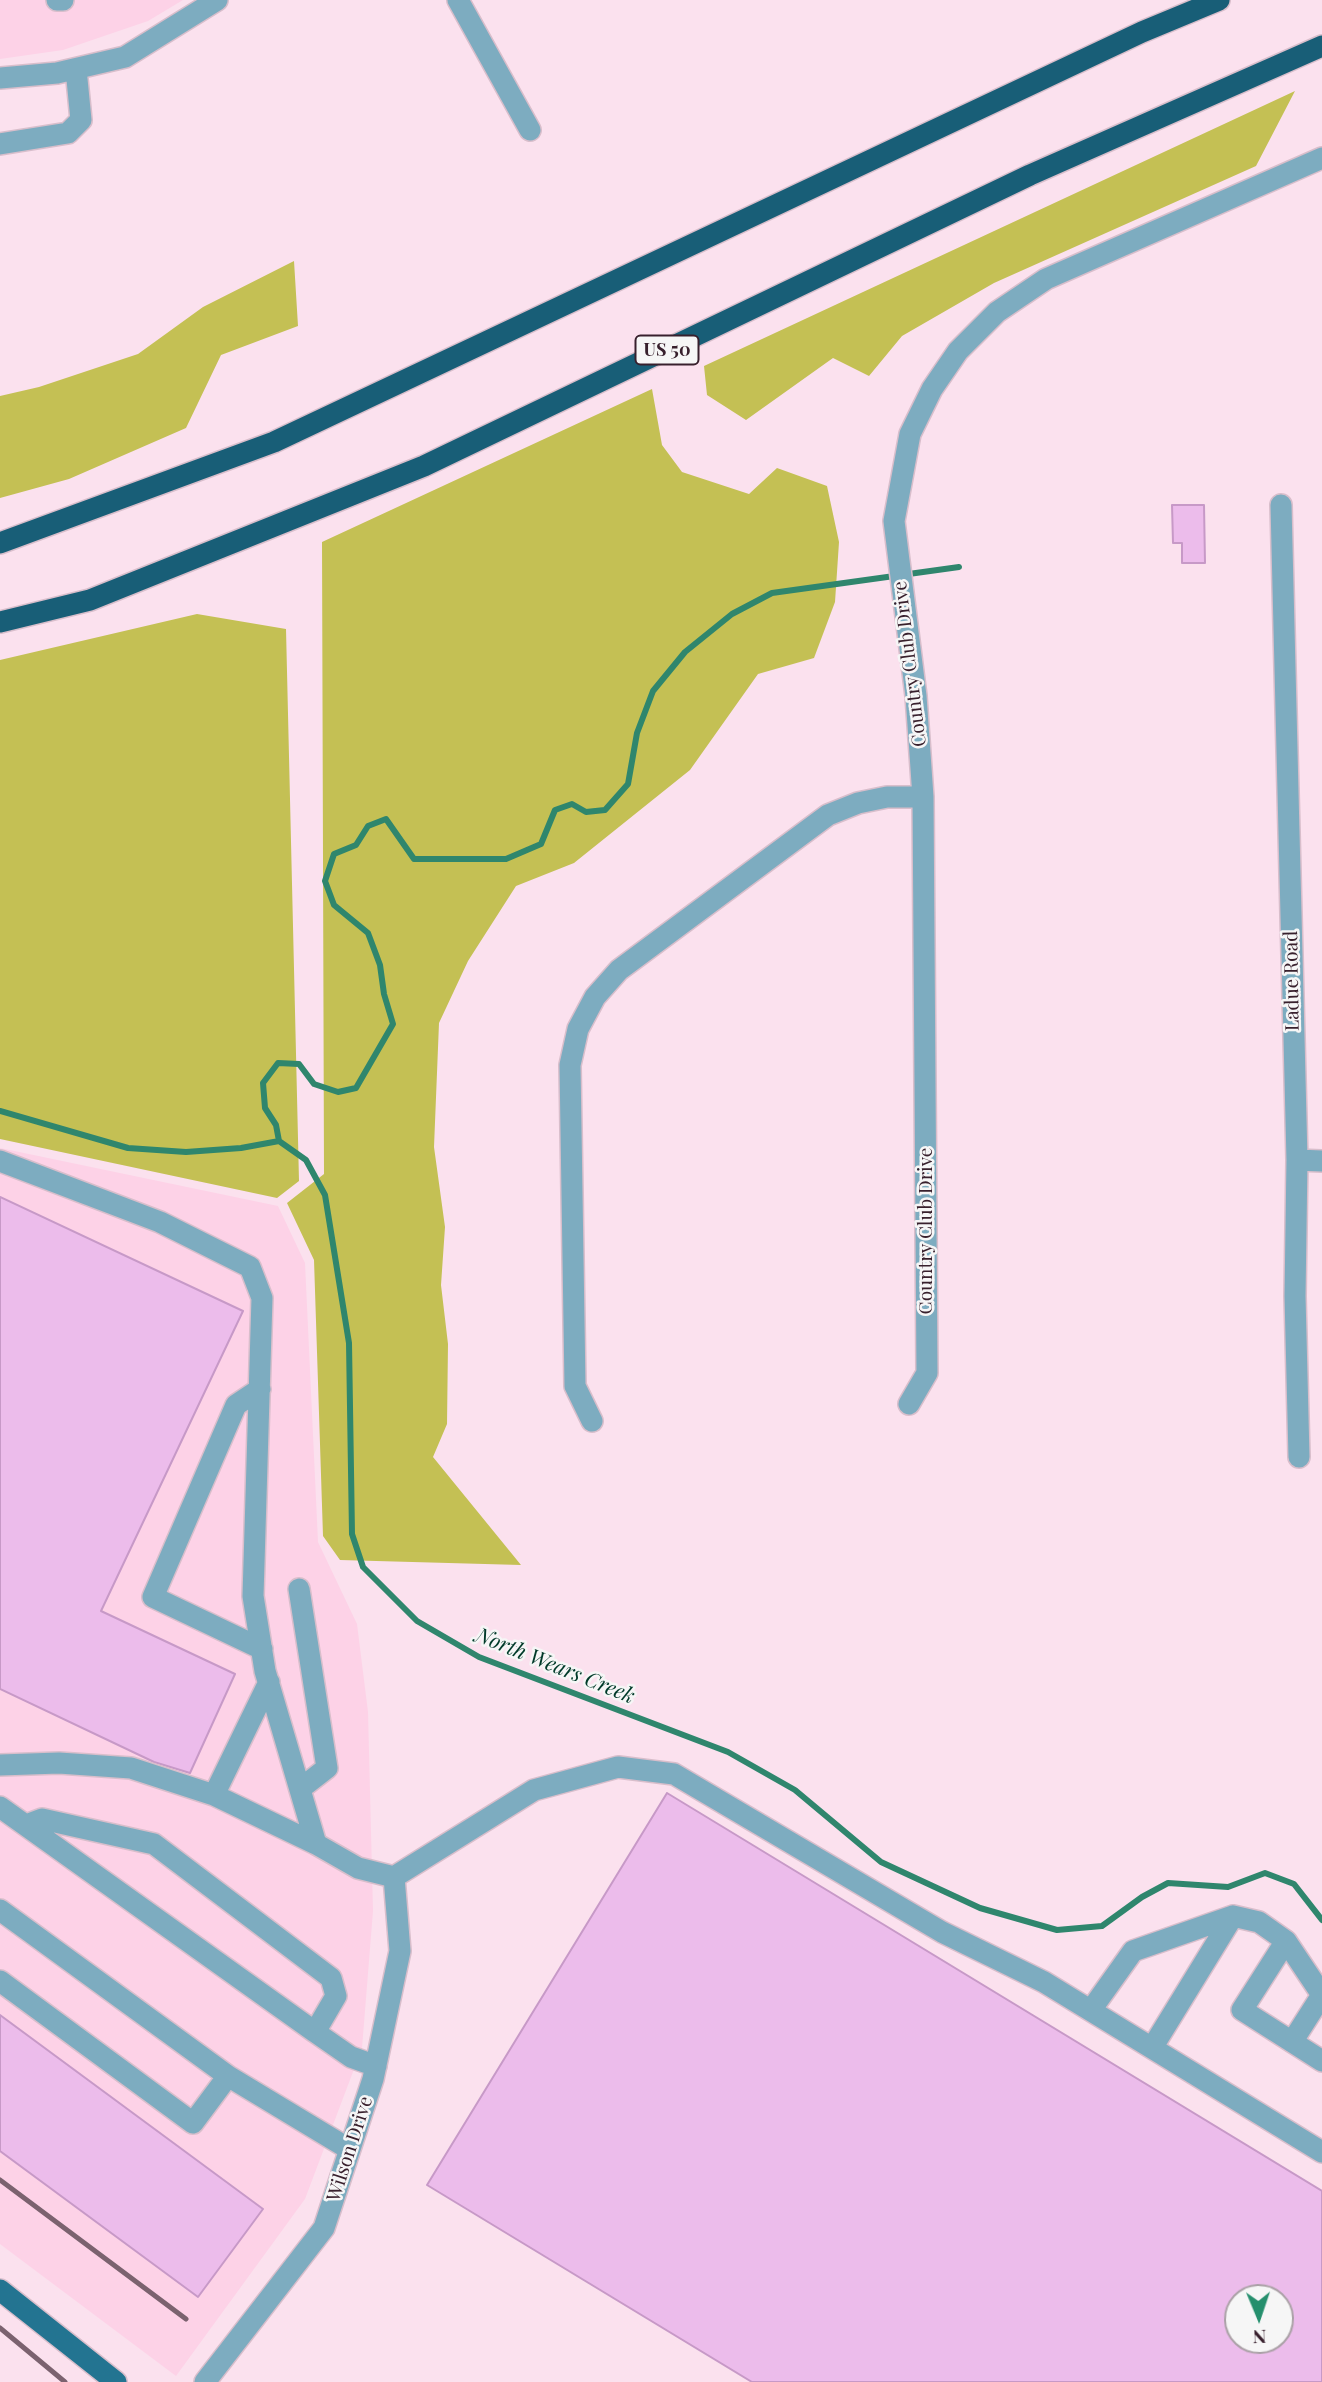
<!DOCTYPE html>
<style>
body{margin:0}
#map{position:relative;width:1322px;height:2382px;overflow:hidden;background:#fbe1ee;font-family:"Playfair Display",serif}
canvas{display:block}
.north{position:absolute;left:1224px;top:2284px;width:70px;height:70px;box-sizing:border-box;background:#f6f6f6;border:2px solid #aaa0a6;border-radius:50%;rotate:178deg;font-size:19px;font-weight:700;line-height:28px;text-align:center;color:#38202d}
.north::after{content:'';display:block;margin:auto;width:24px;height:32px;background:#258f6d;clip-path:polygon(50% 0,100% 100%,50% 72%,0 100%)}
</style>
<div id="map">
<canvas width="1322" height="2382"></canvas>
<div class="north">N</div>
</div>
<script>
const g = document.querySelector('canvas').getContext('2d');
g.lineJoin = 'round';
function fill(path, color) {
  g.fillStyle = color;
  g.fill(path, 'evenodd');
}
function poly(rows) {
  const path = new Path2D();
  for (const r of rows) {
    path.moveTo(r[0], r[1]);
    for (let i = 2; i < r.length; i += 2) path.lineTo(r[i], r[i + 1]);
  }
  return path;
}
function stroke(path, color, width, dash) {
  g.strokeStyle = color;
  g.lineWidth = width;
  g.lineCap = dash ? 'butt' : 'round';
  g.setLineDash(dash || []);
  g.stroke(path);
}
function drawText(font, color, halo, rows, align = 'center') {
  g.font = font + ' "Playfair Display",serif';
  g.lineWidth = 5;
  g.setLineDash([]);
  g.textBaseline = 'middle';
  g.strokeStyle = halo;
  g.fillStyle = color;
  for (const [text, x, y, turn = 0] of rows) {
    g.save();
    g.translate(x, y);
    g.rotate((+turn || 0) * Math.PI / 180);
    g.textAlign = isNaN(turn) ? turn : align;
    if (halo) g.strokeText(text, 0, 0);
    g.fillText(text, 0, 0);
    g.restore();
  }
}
fill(poly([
 [0,0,183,0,148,21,63,50,0,59],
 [0,1148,278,1206,305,1263,318,1542,357,1624,368,1712,373,1911,362,2048,305,2199,176,2376,0,2244]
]), '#fdd2e7');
fill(poly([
 [1295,91,1256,166,994,283,902,336,869,376,833,358,746,420,707,395,704,366],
 [294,261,298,326,221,355,186,428,69,479,0,498,0,396,39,387,138,354,203,307],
 [652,389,662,445,682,472,749,494,777,468,827,486,839,542,835,602,814,658,758,674,690,770,574,863,516,886,468,961,439,1023,434,1147,445,1227,441,1285,448,1344,447,1424,433,1457,521,1565,340,1560,323,1536,314,1260,287,1203,324,1174,322,542],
 [197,614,286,629,299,1181,277,1198,0,1139,0,660]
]), '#c4c054');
stroke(poly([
 [0,1111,128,1148,186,1152,241,1148,279,1141,306,1160,325,1195,349,1343,352,1534,363,1567,417,1621,479,1657,728,1752,795,1790,881,1862,980,1908,1057,1930,1102,1926,1142,1897,1168,1883,1228,1887,1265,1873,1294,1884,1322,1920],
 [279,1141,276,1125,265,1108,263,1083,278,1063,299,1064,314,1084,338,1092,356,1088,393,1024,384,994,380,965,368,933,334,905,325,881,334,854,356,845,368,826,386,819,414,859,506,859,541,844,555,810,572,804,586,812,605,810,628,784,637,733,653,691,685,652,732,614,772,593,959,567]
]), '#2f866d', 6);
const building = poly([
 [1172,505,1204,505,1205,563,1182,563,1182,543,1173,543,1172,505],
 [0,1197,243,1311,101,1611,235,1674,190,1773,154,1762,0,1689,0,1197],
 [667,1793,1322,2191,1322,2382,752,2382,427,2185,667,1793],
 [1238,2298,1280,2298,1280,2340,1238,2340,1238,2298],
 [0,2015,263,2209,198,2297,0,2151,0,2015]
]);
fill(building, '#ecbceb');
stroke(building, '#c799c7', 2);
const minor = poly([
 [57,0,63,0],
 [458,0,530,130],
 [0,78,57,73,125,57,217,0],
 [0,144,68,133,81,120,76,69],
 [1281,505,1297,1160,1295,1296,1299,1457],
 [1297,1160,1322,1161],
 [0,1161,160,1222,250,1267,262,1298,253,1596,265,1671,316,1844,358,1868,394,1877,534,1790,618,1767,674,1774,942,1932,1044,1982,1322,2152],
 [260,1389,236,1405,153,1597,262,1649],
 [909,1404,927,1373,923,797,916,696,894,521,910,434,932,389,958,351,997,312,1046,279,1322,158],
 [592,1421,575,1386,570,1065,578,1029,595,997,619,970,828,815,858,803,887,797,923,797],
 [299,1589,327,1768,300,1789],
 [269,1682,214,1795,316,1844],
 [0,1765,59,1763,131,1768,214,1795],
 [0,1807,315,2032,336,1996,331,1978,154,1844,42,1819,26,1825],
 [0,1910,228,2076,349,2149],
 [1286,1941,1242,2010,1322,2061],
 [0,1981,193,2123,228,2076],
 [1091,2010,1133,1951,1233,1916],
 [315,2032,351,2057,376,2066],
 [1292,2042,1322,1995],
 [1152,2048,1233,1916,1259,1922,1286,1941,1322,1995],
 [205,2382,324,2228,373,2079,400,1951,394,1877]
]);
const major = poly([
 [0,2290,116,2382]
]);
const highway = poly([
 [0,543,274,442,1142,32,1219,0],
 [0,622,90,600,424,466,1030,175,1322,46]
]);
stroke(minor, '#d8becb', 24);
stroke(major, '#d8becb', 24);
stroke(highway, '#d8becb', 24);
stroke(minor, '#7dacc0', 21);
stroke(major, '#237491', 21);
stroke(highway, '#185e77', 21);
stroke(poly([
 [0,2180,186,2319],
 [0,2328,65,2382]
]), '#7b626f', 5);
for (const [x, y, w] of [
 [667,350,63]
]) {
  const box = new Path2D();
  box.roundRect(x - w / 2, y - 14.5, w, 29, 5);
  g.fillStyle = '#f6f6f6';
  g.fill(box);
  stroke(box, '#38202d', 2);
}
drawText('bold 18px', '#38202d', null, [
 ["US 50",667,350]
]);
drawText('19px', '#38202d', '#f6f6f6', [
 ["Country Club Drive",910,664,-97],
 ["Ladue Road",1292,981,-91],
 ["Country Club Drive",926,1231,-90],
 ["Wilson Drive",350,2149,-72]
]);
drawText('italic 21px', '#003a29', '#f6f6f6', [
 ["North Wears Creek",555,1666,22]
]);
</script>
